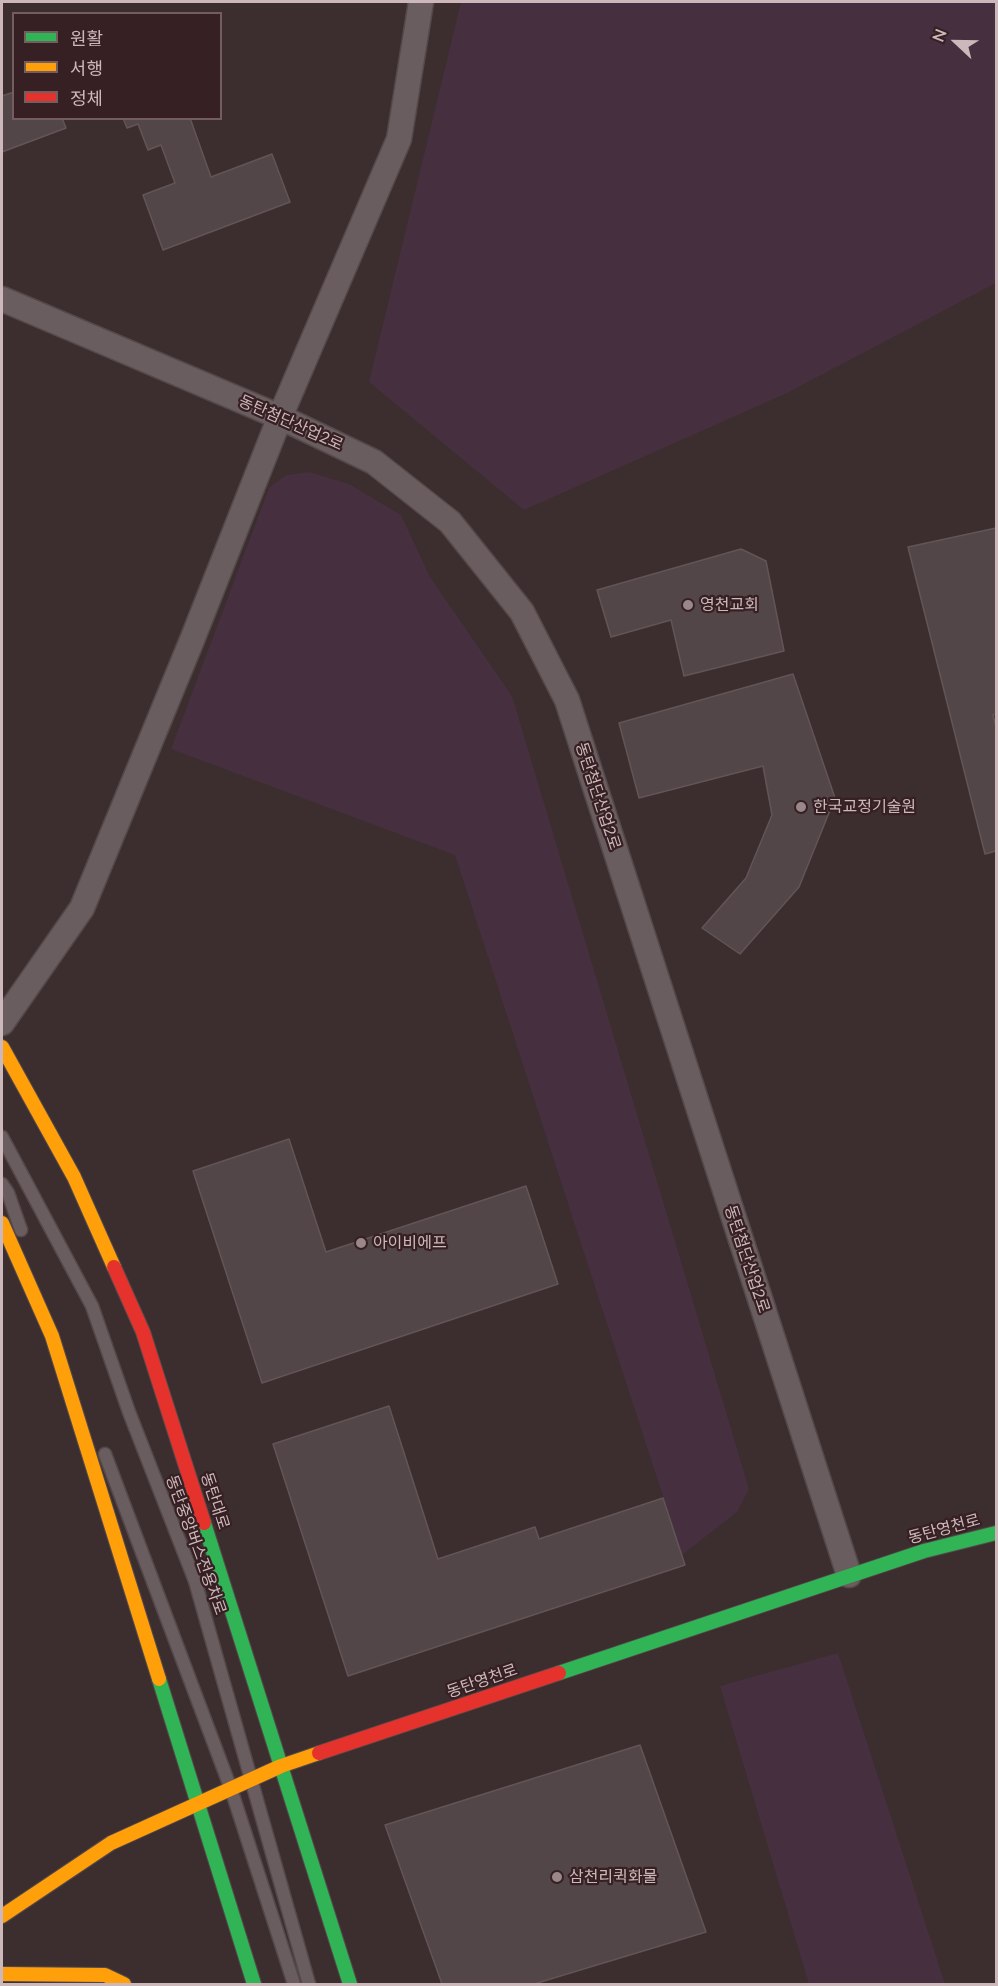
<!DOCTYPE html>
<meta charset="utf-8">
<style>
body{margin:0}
#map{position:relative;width:998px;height:1986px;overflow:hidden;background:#3c2d2f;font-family:Lato,"Noto Sans KR",sans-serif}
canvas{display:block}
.frame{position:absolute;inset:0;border:3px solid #ccb8ba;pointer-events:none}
.legend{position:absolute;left:12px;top:12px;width:210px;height:108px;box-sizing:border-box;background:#372023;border:2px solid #735d5f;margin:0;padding:8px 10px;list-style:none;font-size:18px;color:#ccb8ba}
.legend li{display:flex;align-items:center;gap:12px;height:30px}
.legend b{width:30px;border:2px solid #735d5f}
.north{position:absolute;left:926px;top:12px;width:60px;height:60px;-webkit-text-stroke:4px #372023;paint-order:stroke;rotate:292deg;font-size:16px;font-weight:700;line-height:24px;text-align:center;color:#ccb8ba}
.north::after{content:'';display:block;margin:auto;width:21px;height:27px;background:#ccb8ba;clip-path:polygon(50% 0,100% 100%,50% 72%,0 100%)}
</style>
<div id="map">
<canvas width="998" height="1986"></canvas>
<div class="frame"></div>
<ul class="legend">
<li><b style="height:8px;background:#30b455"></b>원활</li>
<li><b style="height:8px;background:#ff9f0a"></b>서행</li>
<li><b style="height:8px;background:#e5322d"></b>정체</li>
</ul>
<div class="north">N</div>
</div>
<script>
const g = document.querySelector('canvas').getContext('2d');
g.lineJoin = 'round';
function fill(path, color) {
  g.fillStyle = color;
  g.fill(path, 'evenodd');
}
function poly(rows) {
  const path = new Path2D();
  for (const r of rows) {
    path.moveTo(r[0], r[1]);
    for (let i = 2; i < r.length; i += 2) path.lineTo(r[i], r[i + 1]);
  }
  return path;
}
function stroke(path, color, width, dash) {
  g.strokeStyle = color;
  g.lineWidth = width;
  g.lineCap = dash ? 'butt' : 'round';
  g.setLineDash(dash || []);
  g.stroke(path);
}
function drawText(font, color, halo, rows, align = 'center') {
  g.font = font + ' Lato,"Noto Sans KR",sans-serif';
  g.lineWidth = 4.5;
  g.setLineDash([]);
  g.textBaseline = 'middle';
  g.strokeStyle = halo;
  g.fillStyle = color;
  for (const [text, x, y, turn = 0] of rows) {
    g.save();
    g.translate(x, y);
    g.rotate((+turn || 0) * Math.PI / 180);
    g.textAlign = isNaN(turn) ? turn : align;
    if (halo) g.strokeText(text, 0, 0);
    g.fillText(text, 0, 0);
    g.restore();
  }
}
fill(poly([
 [461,2,996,2,996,283,787,393,524,510,369,382],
 [309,472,349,484,401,515,430,577,512,696,749,1489,737,1512,682,1555,455,855,171,749,269,488,286,475],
 [838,1653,945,1984,809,1984,720,1686]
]), '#462f3e');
const building = poly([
 [14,92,14,118,62,118,66,128,2,152,2,96,14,92],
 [123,118,190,118,211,177,272,154,290,202,163,250,143,195,175,183,161,145,148,150,138,124,127,128,123,118],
 [996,528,996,714,993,715,996,727,996,851,985,854,908,547,996,528],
 [741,549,766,561,784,651,684,676,671,620,611,637,597,590,741,549],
 [793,674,835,798,799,887,740,954,702,928,746,878,772,815,763,766,639,798,619,723,793,674],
 [289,1139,326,1252,526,1186,558,1284,262,1383,193,1171,289,1139],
 [389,1406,438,1559,535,1527,539,1539,663,1498,685,1565,348,1676,273,1444,389,1406],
 [640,1745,706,1932,534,1984,442,1984,385,1825,640,1745]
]);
fill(building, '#524648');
stroke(building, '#635557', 1.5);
const lane = poly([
 [2,1137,92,1306,129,1412,195,1581,309,1984],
 [2,1184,8,1193,21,1230],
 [105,1454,231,1789,294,1984]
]);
const street = poly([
 [2,299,280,417,374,462,450,522,522,612,567,700,849,1575],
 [2,1023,82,908,192,640,280,417,399,139,421,2]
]);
const fast = poly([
 [204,1523,350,1984],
 [559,1673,924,1551,996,1533],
 [159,1679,254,1984]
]);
const slow = poly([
 [2,1047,74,1177,114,1267],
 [2,1223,52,1336,159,1679],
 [2,1916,111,1843,281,1766,319,1753],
 [2,1974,105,1975,124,1984]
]);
const jam = poly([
 [114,1267,143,1332,204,1523],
 [319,1753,559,1673]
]);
stroke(lane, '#54494a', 15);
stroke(street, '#54494a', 27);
stroke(fast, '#54494a', 16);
stroke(slow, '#54494a', 16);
stroke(jam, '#54494a', 16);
stroke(lane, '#6a5d5f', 12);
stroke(street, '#6a5d5f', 24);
stroke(fast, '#30b455', 14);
stroke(slow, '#ff9f0a', 14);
stroke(jam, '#e5322d', 14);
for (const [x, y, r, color] of [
 [688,605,6,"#9a8789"],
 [801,807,6,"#9a8789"],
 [361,1243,6,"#9a8789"],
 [557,1877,6,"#9a8789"]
]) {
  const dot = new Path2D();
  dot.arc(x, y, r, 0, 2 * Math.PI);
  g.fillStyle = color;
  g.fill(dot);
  stroke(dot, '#372023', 2);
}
drawText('16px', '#ccb8ba', '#372023', [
 ["동탄첨단산업2로",291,423,24],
 ["동탄첨단산업2로",598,796,72],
 ["동탄첨단산업2로",747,1259,72],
 ["동탄대로",215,1501,72],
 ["동탄영천로",944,1529,-15],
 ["동탄중앙버스전용차로",196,1545,70],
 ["동탄영천로",482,1681,-19]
]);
drawText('16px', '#ccb8ba', '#372023', [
 ["영천교회",700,605],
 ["한국교정기술원",813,807],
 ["아이비에프",373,1243],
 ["삼천리퀵화물",569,1877]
], 'left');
</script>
